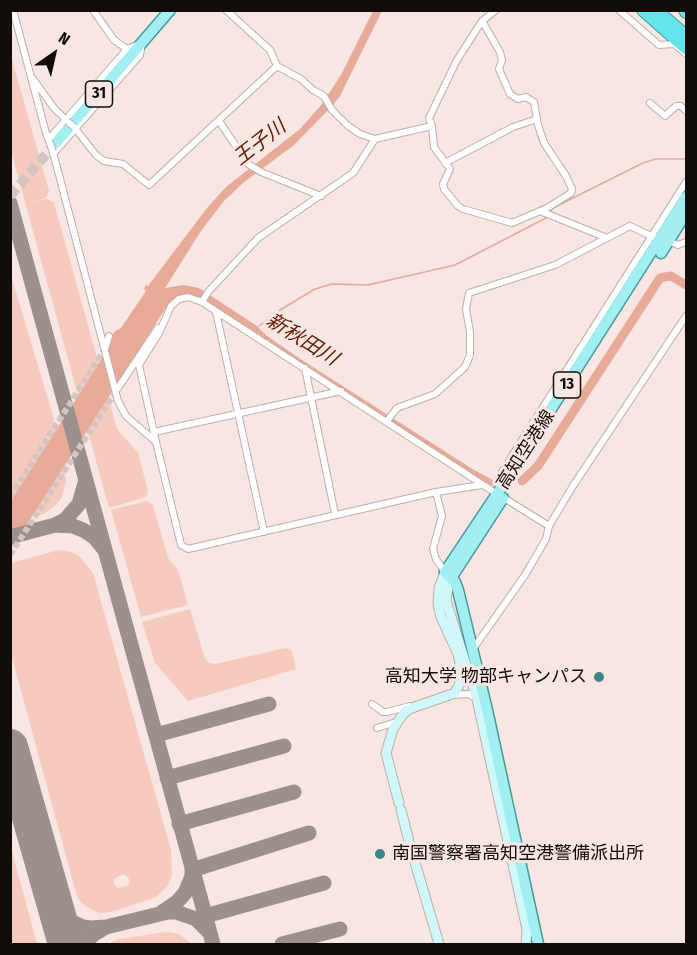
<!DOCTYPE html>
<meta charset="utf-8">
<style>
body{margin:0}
#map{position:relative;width:697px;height:955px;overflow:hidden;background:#f7e6e1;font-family:"Fira Sans Condensed",sans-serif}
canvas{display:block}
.frame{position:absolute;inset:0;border:12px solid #120d0b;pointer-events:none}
.north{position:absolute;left:24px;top:24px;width:60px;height:60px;-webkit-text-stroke:4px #f7e6e1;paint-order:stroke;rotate:34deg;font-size:16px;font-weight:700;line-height:24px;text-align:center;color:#120d0b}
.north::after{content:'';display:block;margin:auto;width:21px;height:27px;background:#120d0b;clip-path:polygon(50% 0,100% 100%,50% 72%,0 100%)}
</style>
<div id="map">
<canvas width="697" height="955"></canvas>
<div class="frame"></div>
<div class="north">N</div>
</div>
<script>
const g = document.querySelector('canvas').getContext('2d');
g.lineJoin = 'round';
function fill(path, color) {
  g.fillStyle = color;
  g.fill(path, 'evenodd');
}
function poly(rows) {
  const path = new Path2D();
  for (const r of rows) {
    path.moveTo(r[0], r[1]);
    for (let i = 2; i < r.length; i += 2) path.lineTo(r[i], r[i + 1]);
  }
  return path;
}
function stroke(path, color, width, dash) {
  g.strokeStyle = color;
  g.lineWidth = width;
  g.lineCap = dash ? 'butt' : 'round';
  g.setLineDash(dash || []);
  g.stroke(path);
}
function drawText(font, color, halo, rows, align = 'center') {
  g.font = font + ' "Fira Sans Condensed","Noto Sans JP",sans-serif';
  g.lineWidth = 6;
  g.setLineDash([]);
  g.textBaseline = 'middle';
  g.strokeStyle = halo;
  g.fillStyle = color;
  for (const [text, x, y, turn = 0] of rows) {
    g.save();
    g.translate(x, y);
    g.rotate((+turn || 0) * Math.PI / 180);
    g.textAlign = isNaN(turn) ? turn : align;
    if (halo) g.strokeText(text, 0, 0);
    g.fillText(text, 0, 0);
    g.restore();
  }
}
fill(poly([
 [10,52,49,191,46,198,31,202,47,199,54,203,117,429,138,453,148,491,146,497,109,508,11,151],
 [10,272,53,416,66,480,62,497,54,507,44,514,11,520],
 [147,501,153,505,168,558,178,570,188,605,141,617,111,510],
 [59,550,71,552,80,557,93,573,171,850,172,876,167,887,156,897,111,912,99,913,87,907,80,901,76,893,11,654,11,563],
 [123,874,128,877,130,882,127,886,118,888,114,884,114,879],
 [190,609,205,659,209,663,215,664,286,648,292,651,296,669,188,701,155,663,142,622],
 [11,848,37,944,11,944],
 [166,932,179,934,192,944,108,944,119,939]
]), '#f6cabc');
fill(poly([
 [373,11,382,11,340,96,334,104,294,145,243,183,224,201,201,231,165,288,183,285,199,288,257,326,267,336,302,360,474,470,497,482,494,486,488,484,200,299,177,297,169,303,11,549,11,501,108,349,109,341,115,331,121,328,146,291,144,289,146,285,148,286,207,208,226,187,300,129,322,104,341,75]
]), '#e7aa98');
stroke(poly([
 [550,212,553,208,643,163,656,159,686,159],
 [259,326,280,310,315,289,332,284,368,285,455,265,546,218]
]), '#e7aa98', 1.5);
stroke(poly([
 [522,481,538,466,660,278,671,276,686,285]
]), '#e7aa98', 9);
stroke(poly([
 [10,203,213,944],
 [55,525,73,526,83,530,94,537,104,549],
 [10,537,55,525,65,520,79,504,85,483],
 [156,735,269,704],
 [167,778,284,746],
 [179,824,294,792],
 [51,891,61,913,72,922,83,927,91,928,106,927,168,912,176,912,196,919,209,932],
 [161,913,177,902,185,893,192,876,192,870,309,833],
 [205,916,324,883],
 [84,944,94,934,106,927],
 [282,944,340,929]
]), '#9c908c', 15);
stroke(poly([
 [10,747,66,944]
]), '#9c908c', 36);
stroke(poly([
 [10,497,105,349],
 [10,555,118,388]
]), '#d5c5c1', 6, [6, 3]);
stroke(poly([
 [10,196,55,144]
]), '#d5c5c1', 10, [10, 5]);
const street = poly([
 [13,10,46,133,49,141],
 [93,10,114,40,127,49],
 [226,10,270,50,277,66,301,79,313,90,324,96,332,110,347,125,360,134,375,139,432,126],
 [619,10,659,45,674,44,686,54],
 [482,21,500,52,502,60,499,69,510,94,518,99,526,97,534,102,538,125,544,143,566,176,572,189,571,193,547,208,512,223,463,209,458,206,444,189,443,184,450,169,434,147,432,126,429,118,457,60,482,21,496,10],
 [33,79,54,108,67,121],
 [650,103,665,116,676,106,681,106,686,111],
 [219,121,248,164,261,172,321,196],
 [74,127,96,155,104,161,123,164,149,185,277,66],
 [49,139,127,49,142,43,140,55,53,154],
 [53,152,118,401,126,416,156,442,181,545,188,549,436,492,482,485],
 [445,163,513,127,537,119],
 [540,211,607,238],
 [202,302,208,292,258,238,353,173,375,139],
 [216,312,264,532],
 [105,349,109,336],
 [305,368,335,514],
 [118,388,158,328],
 [387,421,397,408,435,394,465,367,470,355,470,332,466,309,469,293,555,265,630,226,660,240,669,241,678,245,686,242],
 [154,432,341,391],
 [156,442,139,365,159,333,171,306,179,299,188,297,202,302,497,494],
 [506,482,498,478,686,182],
 [436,492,442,516,433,549,436,559,445,572],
 [504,498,549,526],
 [473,649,525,575,546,539,549,526,573,486,686,316],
 [451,695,468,694,476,698],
 [372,704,383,712,387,712,410,706],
 [377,728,396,722]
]);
const secondary = poly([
 [451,578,446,597,447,604,477,699,525,920,527,929,526,944],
 [399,803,386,753,393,729,403,714,409,709,455,693,463,677,458,654,441,617,438,604,439,588,445,572],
 [401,810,412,853],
 [414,859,439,944]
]);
const primary = poly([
 [55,144,170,10],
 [661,253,686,213],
 [451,578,503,498],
 [538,944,487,710,458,590,455,582,445,572,497,494,686,197]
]);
const highway = poly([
 [643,10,686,48],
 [656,10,686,36],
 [685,10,686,12]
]);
stroke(street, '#bfafaa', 8);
stroke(secondary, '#bfafaa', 11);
stroke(primary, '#47999d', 13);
stroke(highway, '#47999d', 14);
stroke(street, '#fff', 6);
stroke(secondary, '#d0f7f9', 9);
stroke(primary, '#a2eff3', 10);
stroke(highway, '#64e5eb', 12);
const streetBridge = poly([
 [67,121,74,127],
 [49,141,53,152]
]);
stroke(streetBridge, '#bfafaa', 8, []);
stroke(streetBridge, '#fff', 6);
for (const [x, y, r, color] of [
 [599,677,6,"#3d8589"],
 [380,854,6,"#3d8589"]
]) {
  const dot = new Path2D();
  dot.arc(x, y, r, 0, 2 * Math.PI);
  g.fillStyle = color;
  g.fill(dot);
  stroke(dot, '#f7e6e1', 2);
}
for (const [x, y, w] of [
 [99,94,27],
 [567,385,27]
]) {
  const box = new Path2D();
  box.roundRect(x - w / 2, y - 13, w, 26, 4.5);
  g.fillStyle = '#f7e6e1';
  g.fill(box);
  stroke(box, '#120d0b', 1.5);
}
drawText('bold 16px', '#120d0b', null, [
 ["31",99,94],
 ["13",567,385]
]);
drawText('18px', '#120d0b', '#f7e6e1', [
 ["高知空港線",526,450,-57]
]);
drawText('18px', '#120d0b', '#f7e6e1', [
 ["高知大学 物部キャンパス",587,677],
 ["南国警察署高知空港警備派出所",392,854,"left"]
], 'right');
drawText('italic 20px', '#621b03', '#f7e6e1', [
 ["王子川",260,143,-38],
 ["新秋田川",302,340,32]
]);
</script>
